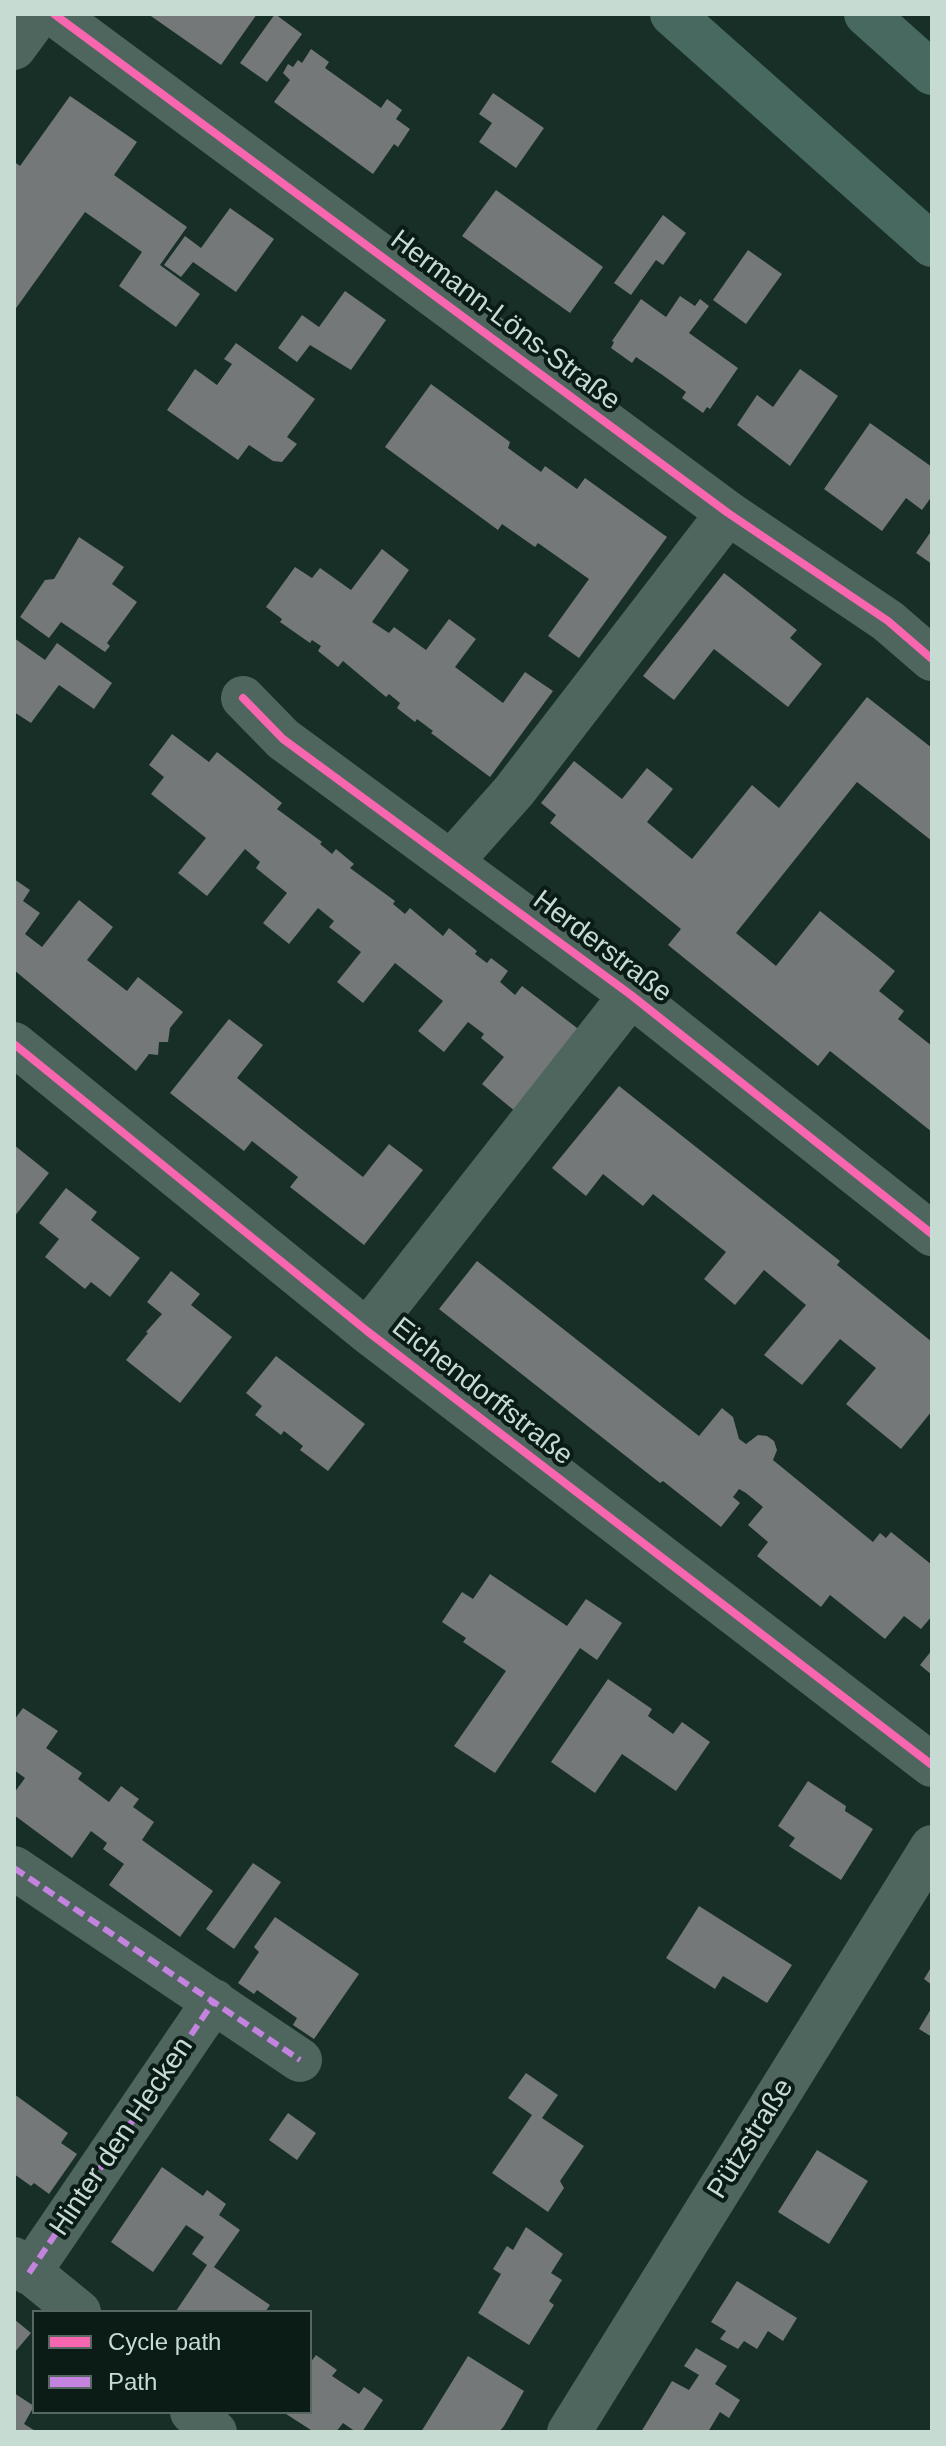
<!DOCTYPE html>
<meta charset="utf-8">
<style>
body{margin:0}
#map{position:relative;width:946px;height:2446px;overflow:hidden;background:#182f28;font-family:Arial,sans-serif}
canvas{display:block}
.frame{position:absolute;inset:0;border:16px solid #c6dbd2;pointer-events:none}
.legend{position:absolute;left:32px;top:2310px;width:280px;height:104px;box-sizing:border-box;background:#0b1c16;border:2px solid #566861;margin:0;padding:10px 14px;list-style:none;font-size:24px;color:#c6dbd2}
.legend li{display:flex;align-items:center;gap:16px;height:40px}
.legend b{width:40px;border:2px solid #566861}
</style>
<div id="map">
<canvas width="946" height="2446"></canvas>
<div class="frame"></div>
<ul class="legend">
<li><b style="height:10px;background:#f766af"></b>Cycle path</li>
<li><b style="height:10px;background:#c483df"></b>Path</li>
</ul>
</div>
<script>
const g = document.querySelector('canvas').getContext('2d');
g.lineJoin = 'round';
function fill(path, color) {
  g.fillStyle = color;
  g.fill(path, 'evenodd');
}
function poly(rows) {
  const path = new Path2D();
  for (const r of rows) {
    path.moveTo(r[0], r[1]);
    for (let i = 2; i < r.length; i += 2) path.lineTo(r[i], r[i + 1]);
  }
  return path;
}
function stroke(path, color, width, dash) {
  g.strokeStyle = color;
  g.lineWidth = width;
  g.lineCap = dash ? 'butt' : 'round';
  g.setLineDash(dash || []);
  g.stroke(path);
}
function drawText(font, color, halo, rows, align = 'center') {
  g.font = font + ' Arial,sans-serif';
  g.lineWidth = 8;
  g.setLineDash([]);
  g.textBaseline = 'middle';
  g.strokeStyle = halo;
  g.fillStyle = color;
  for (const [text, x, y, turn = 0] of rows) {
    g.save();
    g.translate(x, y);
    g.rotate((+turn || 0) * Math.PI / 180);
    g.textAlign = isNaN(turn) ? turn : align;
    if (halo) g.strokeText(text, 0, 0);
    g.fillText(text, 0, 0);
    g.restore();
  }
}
fill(poly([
 [148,14,257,14,221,65],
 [275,14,302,34,267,82,240,63],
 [311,49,329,62,325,68,381,108,387,99,402,110,396,119,410,129,398,147,394,144,373,174,274,102,290,80,283,73,288,64,293,67,298,60,302,63],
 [493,93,544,128,516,168,479,142,492,123,479,114],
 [70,96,137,142,114,175,187,227,160,265,200,294,176,327,119,286,142,252,85,212,14,311,14,166,16,163,20,166],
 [496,190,603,267,570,313,462,236],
 [230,208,274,239,236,292,193,262,181,277,164,265,185,236,201,248],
 [663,215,686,233,663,265,656,260,631,295,614,283],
 [748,250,782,274,746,324,713,300],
 [345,291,386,320,351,370,310,345,297,362,278,348,302,315,319,327],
 [680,296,695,306,700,299,709,306,689,333,738,368,710,409,707,407,703,413,682,398,686,392,661,374,636,357,632,363,611,348,614,342,612,341,641,299,666,317],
 [236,343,315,399,287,437,297,444,282,462,273,461,249,445,238,460,167,410,195,369,217,385,232,364,224,359],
 [800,369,838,396,790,466,737,425,757,395,773,407],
 [431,384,510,442,508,448,541,472,545,466,577,489,585,478,667,537,579,658,548,636,589,579,538,543,535,547,502,524,498,530,385,447],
 [870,423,932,467,932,496,922,510,906,498,882,531,824,489],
 [932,530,932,564,916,553],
 [79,537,124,567,112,584,137,602,107,643,110,646,105,652,61,622,49,638,20,617,45,580,54,579],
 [382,549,409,570,372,622,389,633,394,627,426,650,449,619,476,639,455,667,503,703,525,672,553,691,490,777,431,733,433,731,417,719,415,722,397,708,400,703,389,694,386,697,343,661,338,667,318,651,321,646,312,640,310,643,280,622,282,619,266,607,295,567,312,578,320,568,351,590],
 [724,573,797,630,790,638,822,664,788,707,714,649,674,700,643,676],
 [14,638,45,660,57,643,112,683,94,709,59,685,31,723,14,712],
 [867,697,932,748,932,841,857,782,736,933,776,966,820,911,895,971,879,991,904,1011,898,1019,932,1046,932,1132,830,1051,818,1066,668,945,681,929,550,823,556,815,541,803,574,761,622,799,647,768,673,789,647,822,692,859,752,785,779,808],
 [172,734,209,762,217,752,282,803,277,809,322,842,320,844,332,854,336,849,354,864,350,868,395,901,393,904,405,914,410,908,443,936,449,928,477,951,475,954,487,963,491,958,508,971,500,982,515,995,522,986,581,1031,516,1112,482,1084,504,1057,481,1038,484,1034,468,1022,444,1052,418,1031,443,1001,395,963,363,1003,337,982,361,952,329,927,334,921,318,908,289,944,263,923,287,893,256,868,260,862,245,849,207,896,178,873,206,838,151,794,164,777,149,765],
 [14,879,30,890,23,901,40,913,25,934,42,947,79,900,113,927,87,960,127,991,138,977,183,1012,170,1028,168,1042,159,1042,158,1055,149,1054,136,1071,14,970],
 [229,1019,263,1045,237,1078,300,1128,363,1177,389,1144,423,1170,364,1245,290,1187,298,1177,252,1141,244,1151,170,1093],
 [619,1086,840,1261,837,1265,932,1342,932,1411,901,1449,846,1404,876,1368,840,1339,802,1385,764,1355,806,1305,764,1270,735,1305,704,1279,726,1252,653,1194,643,1206,603,1174,586,1196,552,1168],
 [14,1145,49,1173,14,1217],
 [66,1188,97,1212,91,1220,140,1258,110,1297,91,1282,85,1289,45,1257,59,1239,39,1223],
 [477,1261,699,1436,722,1408,733,1417,739,1439,746,1444,758,1435,767,1436,774,1441,777,1450,773,1460,873,1542,880,1533,886,1538,891,1532,932,1565,932,1616,921,1629,904,1616,885,1639,830,1595,821,1607,757,1556,768,1542,748,1525,763,1507,746,1493,739,1489,733,1497,740,1503,721,1527,663,1481,660,1483,439,1309],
 [171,1271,200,1294,191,1305,232,1337,180,1403,126,1360,148,1333,146,1332,162,1314,147,1302],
 [276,1356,365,1424,328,1471,300,1450,303,1446,284,1431,281,1435,255,1415,262,1406,246,1393],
 [490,1574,567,1626,586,1599,622,1623,597,1660,580,1648,495,1773,454,1746,506,1671,463,1642,466,1638,442,1622,462,1592,473,1599],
 [932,1650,932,1675,920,1665],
 [608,1679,652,1709,648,1716,673,1734,682,1722,710,1742,676,1791,622,1754,595,1793,551,1762],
 [23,1708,58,1731,46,1748,82,1773,78,1779,109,1802,121,1786,139,1799,133,1807,154,1822,142,1840,213,1891,180,1937,109,1885,124,1864,103,1849,107,1843,91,1831,72,1858,14,1815,14,1793,25,1778,14,1770,14,1720],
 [808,1781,846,1806,845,1811,873,1829,841,1880,789,1846,795,1838,778,1826],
 [253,1863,281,1882,234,1949,206,1929],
 [699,1906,792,1965,767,2003,723,1976,715,1989,666,1958],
 [275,1917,359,1974,314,2039,293,2025,297,2018,257,1990,254,1994,238,1983,259,1952,254,1947],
 [932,1966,932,1985,924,1979],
 [932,2007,932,2037,919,2029],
 [526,2073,558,2095,542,2118,584,2146,560,2181,564,2188,548,2212,492,2173,532,2115,508,2098],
 [14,2094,68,2133,61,2143,77,2154,49,2194,34,2183,31,2186,14,2174],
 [288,2113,316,2133,297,2160,269,2140],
 [817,2150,868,2181,829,2244,778,2212],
 [162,2167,203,2196,207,2190,226,2204,219,2215,240,2230,214,2267,270,2305,265,2312,176,2311,207,2265,192,2254,204,2237,186,2225,153,2272,111,2242],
 [526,2227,563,2254,551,2273,562,2280,549,2301,554,2305,529,2345,478,2313,501,2274,493,2269,507,2246,513,2250],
 [737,2281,797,2318,783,2341,768,2331,757,2349,744,2341,738,2349,720,2339,726,2331,711,2322],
 [14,2319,31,2333,14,2353],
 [696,2348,727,2366,715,2384,740,2400,729,2418,720,2412,708,2432,641,2432,672,2381,689,2390,699,2375,684,2366],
 [316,2355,337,2370,332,2376,359,2394,364,2387,383,2400,362,2432,356,2432,343,2423,336,2432,314,2432,283,2412,310,2412,310,2363],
 [468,2356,524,2391,504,2426,499,2432,421,2432],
 [14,2393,34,2406,24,2424,37,2432,14,2432]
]), '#747878');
stroke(poly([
 [54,14,728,513,888,621,932,659],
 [14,48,39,14],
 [243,698,283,739,631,995,932,1234],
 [451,862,514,791,728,513],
 [14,1044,367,1331,932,1765],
 [367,1331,631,995],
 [14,1868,300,2060],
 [14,2259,79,2312],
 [29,2273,214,2001],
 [192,2412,215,2432],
 [569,2432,932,1847]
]), '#4f665e', 44);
stroke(poly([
 [672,14,932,245],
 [866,14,932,73]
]), '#47695f', 44);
stroke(poly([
 [14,1868,300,2060],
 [29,2273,214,2001]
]), '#c483df', 6, [12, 6]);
stroke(poly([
 [54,14,728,513,888,621,932,659],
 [243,698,283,739,631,995,932,1234],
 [14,1044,367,1331,932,1765]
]), '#f766af', 8);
drawText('28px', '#c6dbd2', '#0b1c16', [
 ["Hermann-Löns-Straße",505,321,37],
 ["Herderstraße",602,947,37],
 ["Eichendorffstraße",482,1392,38],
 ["Hinter den Hecken",122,2137,-56],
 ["Pützstraße",751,2139,-58]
]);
</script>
